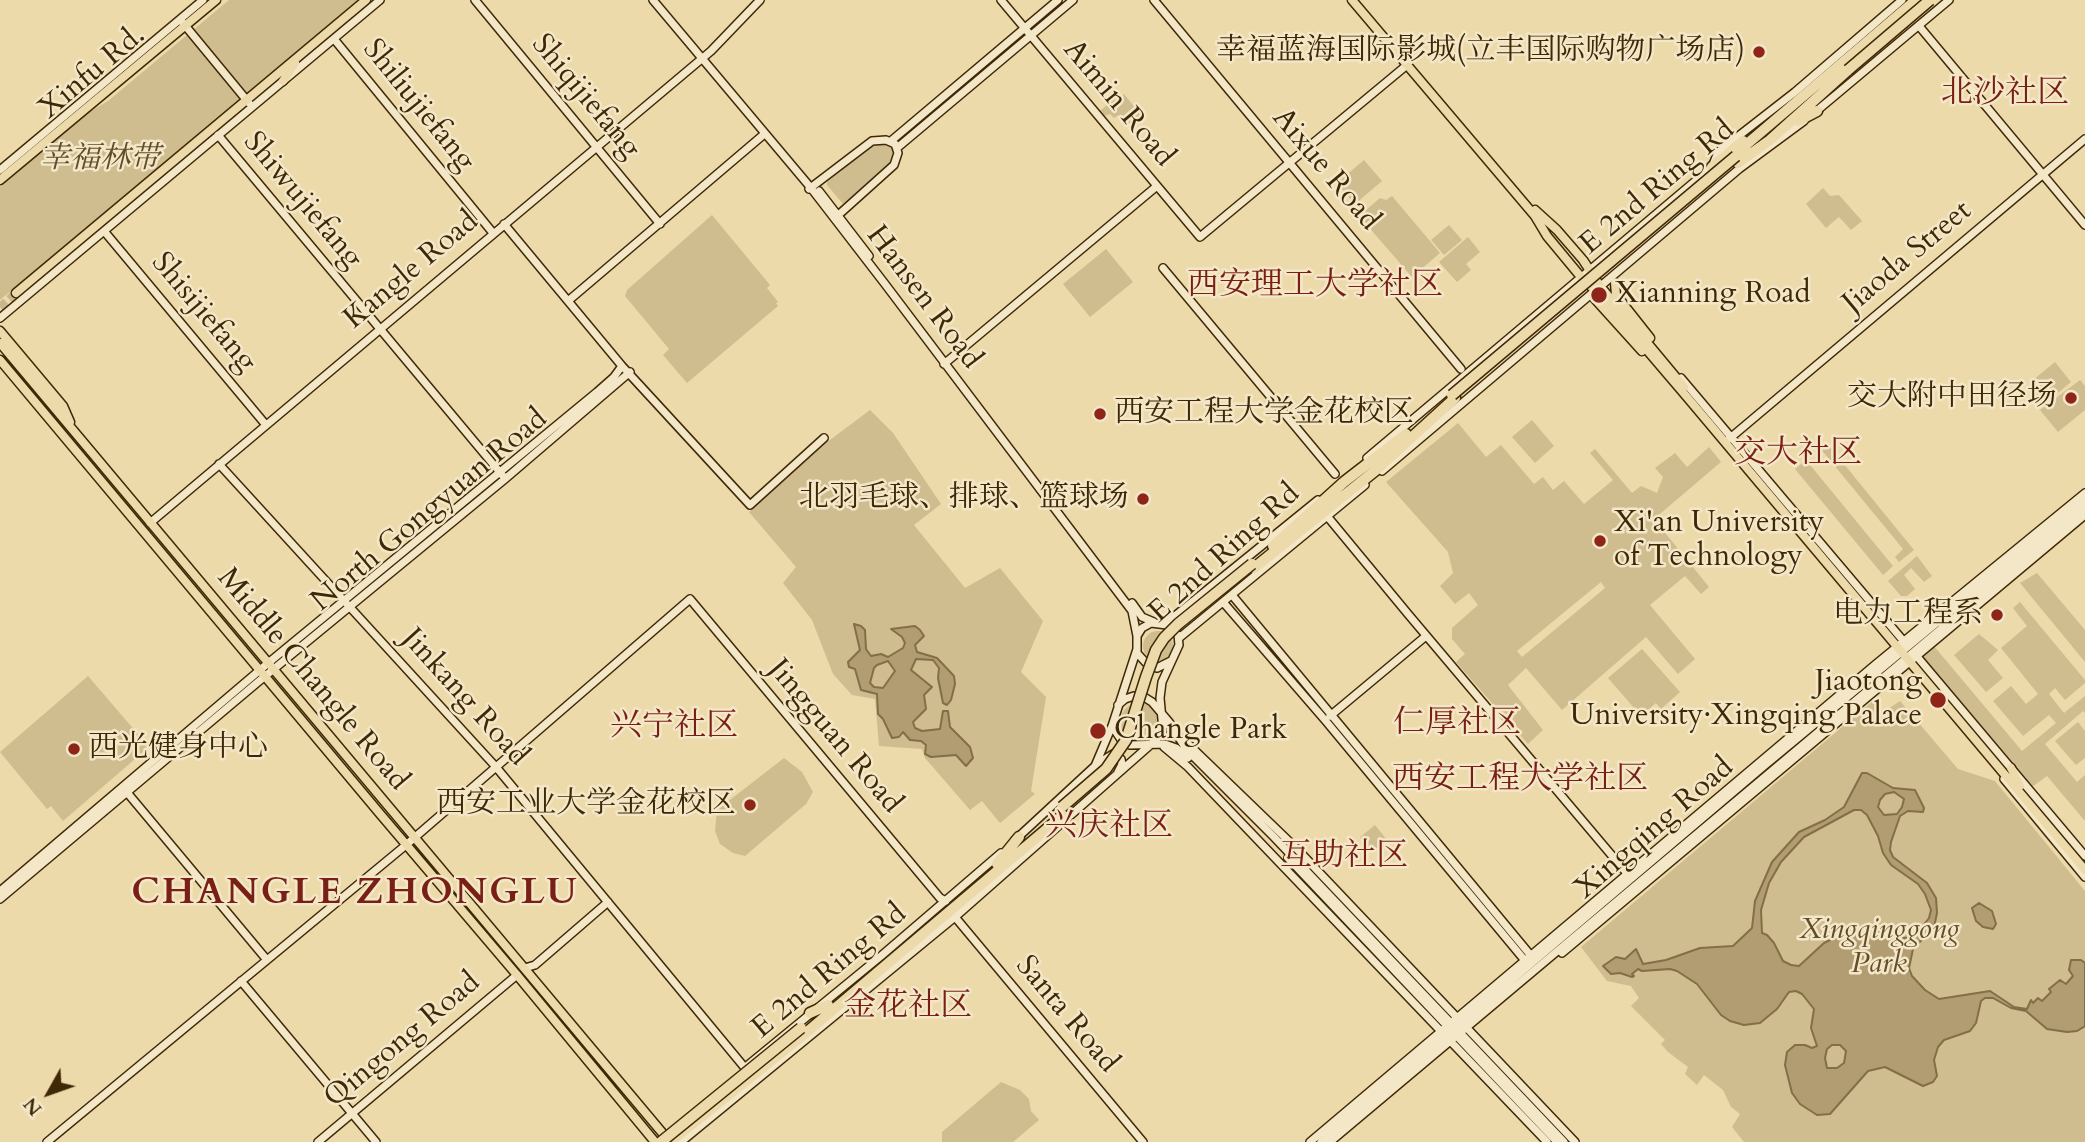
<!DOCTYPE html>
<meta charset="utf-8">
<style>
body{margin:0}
#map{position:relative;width:2085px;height:1142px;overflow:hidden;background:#eddaab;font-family:Cardo,serif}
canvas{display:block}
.north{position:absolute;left:14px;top:1058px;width:70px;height:70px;-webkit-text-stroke:5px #f3e7c8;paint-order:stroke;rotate:230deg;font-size:19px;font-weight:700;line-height:28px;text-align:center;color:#3e2806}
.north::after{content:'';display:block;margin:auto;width:24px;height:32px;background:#3e2806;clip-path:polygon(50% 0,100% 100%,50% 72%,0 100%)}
</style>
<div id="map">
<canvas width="2085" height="1142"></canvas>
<div class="north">N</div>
</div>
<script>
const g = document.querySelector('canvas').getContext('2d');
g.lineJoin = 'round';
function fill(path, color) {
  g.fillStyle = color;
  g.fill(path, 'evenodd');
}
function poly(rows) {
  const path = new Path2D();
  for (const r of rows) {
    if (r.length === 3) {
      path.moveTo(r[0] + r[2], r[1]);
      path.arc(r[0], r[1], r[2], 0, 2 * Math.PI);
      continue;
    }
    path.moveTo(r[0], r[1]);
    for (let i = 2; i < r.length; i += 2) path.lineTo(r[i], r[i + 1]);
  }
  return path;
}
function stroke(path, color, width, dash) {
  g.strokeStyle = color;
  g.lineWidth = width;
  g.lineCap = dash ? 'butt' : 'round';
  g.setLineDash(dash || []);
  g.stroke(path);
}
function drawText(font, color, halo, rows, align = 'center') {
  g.font = font + ' Cardo,"Noto Serif SC",serif';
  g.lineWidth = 5;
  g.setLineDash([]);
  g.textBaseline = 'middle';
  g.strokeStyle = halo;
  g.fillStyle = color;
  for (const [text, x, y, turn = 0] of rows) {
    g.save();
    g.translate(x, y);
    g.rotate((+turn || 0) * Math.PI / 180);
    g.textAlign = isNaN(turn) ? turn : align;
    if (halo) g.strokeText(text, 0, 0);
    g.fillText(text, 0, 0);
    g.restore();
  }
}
fill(poly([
 [229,0,359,0,0,300,0,187,86,114,108,101],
 [1124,94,1143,117,1130,128,1119,115,1114,118,1110,114,1104,116,1100,111,1114,99,1117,101],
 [883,142,893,149,895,155,892,163,843,204,827,185,827,182,870,145],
 [1364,160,1382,181,1355,204,1337,183],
 [1823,188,1830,196,1839,195,1862,221,1851,230,1839,217,1826,228,1806,204],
 [1392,196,1440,253,1412,277,1366,224,1364,217,1365,211,1380,198,1386,200],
 [712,215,770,285,767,288,778,302,776,303,778,306,687,383,663,355,669,349,625,296,627,290],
 [1449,225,1462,240,1444,255,1431,240],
 [1468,237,1480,252,1466,264,1471,270,1457,282,1439,262],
 [1106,249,1133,282,1090,317,1063,284],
 [2055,362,2071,382,2042,406,2033,396,2040,390,2033,380],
 [2080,380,2085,386,2085,410,2058,432,2040,410],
 [870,410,893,433,941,504,914,525,965,588,1000,568,1043,621,1021,672,1046,697,1031,791,1035,794,1000,823,982,801,970,810,925,758,922,749,879,746,875,699,852,695,833,674,812,620,783,583,796,567,749,512,826,443],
 [1532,420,1554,446,1535,463,1512,437],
 [1458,423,1486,457,1501,445,1534,484,1543,477,1553,490,1564,481,1584,504,1613,480,1590,453,1595,449,1632,493,1641,486,1657,493,1663,477,1655,468,1675,453,1687,467,1709,447,1721,462,1654,519,1709,587,1701,594,1685,576,1650,605,1695,659,1678,674,1646,637,1562,710,1526,668,1508,685,1543,730,1528,744,1456,662,1465,654,1452,639,1452,628,1478,605,1469,593,1455,604,1440,586,1453,573,1448,552,1386,482],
 [1601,582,1605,588,1522,657,1517,651],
 [1826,442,1914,550,1899,562,1895,557,1903,549,1820,448],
 [1806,460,1893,566,1883,575,1795,469],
 [1917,556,1932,576,1924,582,1911,568,1904,575,1915,589,1907,596,1901,596,1888,581],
 [2037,573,2085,630,2085,662,2020,583],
 [2020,602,2085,680,2085,683,2065,700,2055,688,2049,694,2064,713,2085,696,2085,713,2083,711,2045,744,2077,782,2085,775,2085,821,2047,776,2032,787,1921,655,1933,645,2022,751,2056,723,2049,715,2023,736,1993,701,2011,686,2026,704,2038,694,2001,648,2027,626,2013,608],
 [1158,646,15],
 [1979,634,1998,650,1988,660,2003,678,1986,692,1954,655],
 [1642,649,1680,692,1661,709,1656,703,1641,716,1608,678],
 [88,676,149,747,63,821,51,806,47,809,0,752],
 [1873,701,1882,713,1900,701,1958,769,1995,781,2085,891,2085,1142,1744,1142,1732,1127,1740,1114,1731,1107,1723,1090,1704,1075,1697,1085,1685,1074,1688,1067,1668,1052,1661,1044,1665,1040,1631,1006,1639,998,1631,986,1607,981,1581,947],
 [1139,722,19],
 [2078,722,2085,731,2085,758,2076,765,2055,741],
 [784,758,802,772,813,792,806,804,745,856,733,853,720,844,715,831,717,810],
 [1375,825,1387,840,1372,852,1360,837],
 [1001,1082,1020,1090,1029,1099,1031,1111,1039,1120,1013,1142,942,1142,942,1132]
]), '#cfbc8f');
const water = poly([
 [854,624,861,626,865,630,866,649,871,656,881,654,888,657,903,648,905,643,902,637,891,629,915,626,920,630,924,636,915,645,917,652,937,658,954,676,955,684,951,700,947,705,943,703,938,678,939,668,933,660,916,659,911,670,932,687,924,695,926,709,913,722,915,728,922,731,940,729,943,711,948,711,950,727,970,747,973,758,966,766,956,755,931,757,925,754,926,745,921,741,910,740,903,732,899,737,892,738,883,719,878,714,877,694,861,690,855,669,849,667,848,662,860,650,854,624],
 [888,661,895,671,883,688,874,687,870,683,874,668,877,665,888,661],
 [1862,773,1867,773,1893,788,1915,790,1924,808,1923,812,1908,811,1900,816,1891,842,1890,850,1893,857,1927,883,1936,898,1937,913,1934,927,1913,949,1909,968,1912,976,1925,990,1939,999,1990,991,2014,1007,2027,1009,2031,1000,2033,1003,2038,998,2042,1001,2051,992,2049,989,2060,980,2066,984,2073,976,2069,970,2071,960,2081,960,2085,963,2085,1026,2077,1031,2067,1032,2047,1029,2026,1011,2011,1008,1993,998,1985,998,1981,1001,1976,1023,1970,1031,1944,1040,1938,1047,1934,1060,1937,1076,1933,1082,1923,1086,1885,1067,1868,1071,1830,1114,1817,1115,1800,1104,1792,1093,1785,1065,1787,1052,1795,1045,1805,1045,1812,1048,1817,1046,1811,1028,1814,1009,1802,994,1796,991,1789,992,1777,1009,1760,1023,1744,1025,1730,1021,1721,1015,1697,984,1677,971,1670,969,1642,971,1638,969,1632,974,1634,976,1632,977,1620,973,1611,974,1603,966,1616,957,1625,959,1636,949,1643,964,1666,960,1700,948,1733,946,1752,928,1755,901,1772,862,1799,832,1825,820,1844,807,1862,773],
 [1894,792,1904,799,1902,807,1897,814,1884,815,1878,807,1880,800,1885,794,1894,792],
 [1854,810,1861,810,1867,815,1878,836,1883,853,1891,865,1918,884,1925,894,1931,910,1929,918,1916,935,1910,938,1891,937,1870,928,1850,930,1824,943,1799,966,1791,965,1783,961,1774,943,1767,935,1762,933,1761,910,1769,883,1781,862,1804,837,1854,810],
 [1840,1045,1846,1051,1844,1063,1837,1068,1827,1068,1825,1058,1827,1049,1832,1045,1840,1045],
 [1979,903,1992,911,1996,924,1993,929,1983,927,1976,921,1972,908,1979,903]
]);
fill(water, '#b29d73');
stroke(water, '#846e47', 2);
stroke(poly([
 [0,307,16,293]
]), '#cab68a', 8, [8, 4]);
const secondary = poly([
 [475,0,660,224],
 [653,0,811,188,885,284,1132,611,1137,636],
 [1001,0,1200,237,1407,65],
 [1154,0,1461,369],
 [183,23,249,103],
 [1919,26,2085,225],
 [334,39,493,233],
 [1813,114,1949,0],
 [218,135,503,476],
 [891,141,1058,0],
 [897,148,1073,0],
 [0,170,203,0],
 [809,189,872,141,886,140,895,144,898,153,894,165,835,218],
 [819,191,869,256],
 [504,224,622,366,750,505,824,438],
 [104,231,266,425],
 [1163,268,1335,474],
 [568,301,762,136],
 [0,318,380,0],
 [944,364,1157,186],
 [1681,378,1906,644],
 [1729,439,2085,139],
 [1367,458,1712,167,1718,152,1795,92,1902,0],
 [219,464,496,767,745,1068],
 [1382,471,1739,169,1804,121],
 [1327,516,1408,614,1630,877],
 [150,523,711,51,760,0],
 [1232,595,1532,957],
 [1223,602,1325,720,1527,963],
 [1132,603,1142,617,1154,622],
 [1163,623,1170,620,1318,500],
 [1167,625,1151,623,1142,628,1137,636,1137,653,1147,664,1157,668,1171,661],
 [1179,638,1365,485],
 [1914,653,2085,856],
 [1118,705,1125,699,1134,696,1144,697,1152,702,1169,722,1186,749,1274,837,1564,1142],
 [1330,716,1426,636],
 [1112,726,1122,741,1130,745,1165,744,1176,748,1188,758],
 [1183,739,1296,848,1575,1142],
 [1164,747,1188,767,1547,1142],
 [1096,765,1113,754,1121,759,1122,764,1118,772],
 [2004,779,2085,877],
 [125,790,267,960],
 [1015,840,1095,766,1112,726,1137,649],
 [1288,858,1557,1142],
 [0,891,267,664,597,392,614,377,622,366],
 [0,899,258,682,505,479,630,372],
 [955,917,1143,1142],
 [1562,953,2085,515],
 [525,968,535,965,608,902],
 [241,981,376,1142],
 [748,1065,881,956,1001,853],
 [47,1142,406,845,690,599,940,898,946,901],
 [318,1142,517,975],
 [681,1142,955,917,1157,739,1163,730,1160,698,1162,682,1179,645,1178,635],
 [1310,1142,1876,664,2085,493],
 [1321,1142,1764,766,2085,500],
 [1330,1142,2085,508]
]);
const primary = poly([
 [1352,0,1535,216,1547,236,1581,277,1600,295,1687,397,2085,870],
 [283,81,295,63],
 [0,180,216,0],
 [1535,210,1557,230,1583,260,1600,286,1684,387],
 [1615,283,1616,295,1650,338],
 [1594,291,1595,299,1642,351],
 [16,293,366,0],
 [0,331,63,406,70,422],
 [0,343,670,1142],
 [0,360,381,815,517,975,655,1142],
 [2011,768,2020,786]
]);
const highway = poly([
 [1798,121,1817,111],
 [1736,156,1747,144,1916,0],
 [1738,163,1770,140,1848,70],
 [1712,167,1743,141],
 [1273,546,1344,482,1406,434],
 [1254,568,1376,470,1455,398],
 [997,864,1019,837],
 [810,1013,828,1005],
 [670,1142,807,1032,1068,811]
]);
stroke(secondary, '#3e2806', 10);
stroke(primary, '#3e2806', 11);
stroke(highway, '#3e2806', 13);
stroke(secondary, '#f3e7c8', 7);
stroke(primary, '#eddaab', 8);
stroke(highway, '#eddaab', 10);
const highwayBridge = poly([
 [1848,70,1930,0],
 [1452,395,1736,156],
 [1062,807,1106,769,1126,740,1146,677,1156,650,1164,638,1178,624,1252,564],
 [661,1142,801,1028]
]);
stroke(highwayBridge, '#3e2806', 13, []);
stroke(highwayBridge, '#eddaab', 10);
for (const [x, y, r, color] of [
 [1759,52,7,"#8f2418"],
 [1599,295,9,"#8f2418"],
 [2071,398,7,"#8f2418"],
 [1100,414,7,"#8f2418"],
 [1143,499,7,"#8f2418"],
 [1600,541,7,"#8f2418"],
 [1997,615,7,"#8f2418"],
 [1938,700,9,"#8f2418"],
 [1098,731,9,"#8f2418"],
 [74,749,7,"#8f2418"],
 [750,805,7,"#8f2418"]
]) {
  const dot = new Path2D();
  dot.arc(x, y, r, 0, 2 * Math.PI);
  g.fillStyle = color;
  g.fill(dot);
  stroke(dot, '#f3e7c8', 2.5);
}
drawText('30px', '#3e2806', '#f3e7c8', [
 ["幸福蓝海国际影城(立丰国际购物广场店)",1745,52],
 ["Xianning Road",1615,295,"left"],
 ["交大附中田径场",2057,398],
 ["西安工程大学金花校区",1114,414,"left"],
 ["北羽毛球、排球、篮球场",1129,499],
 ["Xi'an University",1614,524,"left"],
 ["of Technology",1614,558,"left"],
 ["电力工程系",1983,615],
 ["Jiaotong",1922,683],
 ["University·Xingqing Palace",1922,717],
 ["Changle Park",1114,731,"left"],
 ["西光健身中心",88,749,"left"],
 ["西安工业大学金花校区",736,805]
], 'right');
drawText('30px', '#3e2806', '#f3e7c8', [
 ["Xinfu Rd.",93,73,-40],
 ["Shiqijiefang",585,97,50],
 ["Aimin Road",1118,104,50],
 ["Shiliujiefang",418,106,51],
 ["Aixue Road",1325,170,50],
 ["E 2nd Ring Rd",1658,188,-40],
 ["Shiwujiefang",302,201,50],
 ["Jiaoda Street",1908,258,-40],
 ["Kangle Road",412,271,-40],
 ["Hansen Road",923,298,53],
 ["Shisijiefang",203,313,50],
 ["North Gongyuan Road",430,511,-40],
 ["E 2nd Ring Rd",1225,554,-42],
 ["Middle Changle Road",312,680,50],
 ["Jinkang Road",464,698,48],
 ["Jingguan Road",834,737,50],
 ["Xingqing Road",1655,829,-41],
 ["E 2nd Ring Rd",830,972,-40],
 ["Santa Road",1066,1015,50],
 ["Qingong Road",403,1041,-40]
]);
drawText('italic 30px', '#624d28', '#f3e7c8', [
 ["幸福林带",100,160],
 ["Xingqinggong",1879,931],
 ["Park",1879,965]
]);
drawText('32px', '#7a1f14', '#f3e7c8', [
 ["北沙社区",2005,95],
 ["西安理工大学社区",1315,287],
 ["交大社区",1798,455],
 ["仁厚社区",1457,725],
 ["兴宁社区",674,728],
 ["西安工程大学社区",1520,781],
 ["兴庆社区",1109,828],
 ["互助社区",1344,858],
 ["金花社区",908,1008]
]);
g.letterSpacing = '2px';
drawText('bold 37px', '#7a1f14', '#f3e7c8', [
 ["CHANGLE ZHONGLU",355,894]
]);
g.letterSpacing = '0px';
</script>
